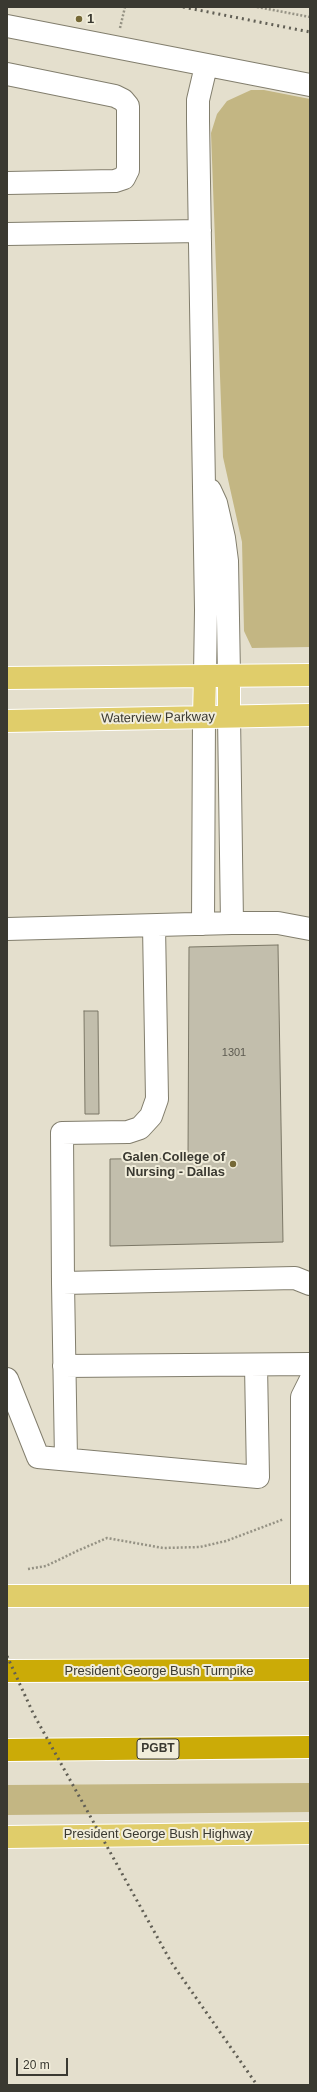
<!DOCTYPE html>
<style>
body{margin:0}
#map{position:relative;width:317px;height:2092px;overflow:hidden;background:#e4dfcd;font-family:Helvetica,sans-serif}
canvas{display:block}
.frame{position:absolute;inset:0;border:8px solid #3a3931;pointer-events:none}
.scale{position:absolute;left:16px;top:2058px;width:52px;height:18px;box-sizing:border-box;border:2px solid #3a3931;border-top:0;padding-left:5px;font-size:12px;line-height:14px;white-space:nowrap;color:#3a3931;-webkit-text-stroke:3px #f1edda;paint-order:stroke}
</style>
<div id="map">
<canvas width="317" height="2092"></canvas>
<div class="frame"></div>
<div class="scale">20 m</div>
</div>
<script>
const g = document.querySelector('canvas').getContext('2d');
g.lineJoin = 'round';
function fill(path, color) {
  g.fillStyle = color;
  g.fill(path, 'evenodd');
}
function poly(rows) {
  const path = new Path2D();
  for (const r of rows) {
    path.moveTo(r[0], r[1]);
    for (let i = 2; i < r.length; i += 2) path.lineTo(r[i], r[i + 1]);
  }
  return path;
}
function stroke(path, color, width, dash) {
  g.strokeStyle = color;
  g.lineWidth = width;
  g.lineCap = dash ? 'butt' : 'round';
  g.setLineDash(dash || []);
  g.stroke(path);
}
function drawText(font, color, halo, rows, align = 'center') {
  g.font = font + ' Helvetica,sans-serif';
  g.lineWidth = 4;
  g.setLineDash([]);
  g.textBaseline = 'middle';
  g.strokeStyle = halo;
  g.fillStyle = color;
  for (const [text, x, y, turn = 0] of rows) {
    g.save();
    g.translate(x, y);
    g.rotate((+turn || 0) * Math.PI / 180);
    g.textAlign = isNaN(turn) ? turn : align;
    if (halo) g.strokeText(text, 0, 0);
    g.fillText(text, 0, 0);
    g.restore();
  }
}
fill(poly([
 [251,90,264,90,310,99,310,647,252,648,244,631,242,542,223,457,211,133,217,114,227,101],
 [310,1783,310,1812,7,1815,7,1785]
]), '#c3b683');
const building = poly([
 [278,945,283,1242,110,1246,110,1159,188,1158,189,947,278,945],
 [84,1011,98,1011,99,1114,85,1114,84,1011]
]);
fill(building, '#c2beac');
stroke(building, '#7b7766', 1);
const minor = poly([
 [7,26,310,85],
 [7,74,115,96,123,100,128,106,128,170,124,178,115,181,7,183],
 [7,234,200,231],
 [210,490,216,503,224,538,227,561,229,676],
 [205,676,206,610,198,121,198,100,206,66],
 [229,716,232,923],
 [203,924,204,716],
 [154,926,157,1099,151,1116,140,1128,128,1132,62,1133,63,1283,295,1278,310,1284],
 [7,929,232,923,278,923,310,929],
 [63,1283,66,1459],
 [64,1366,310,1364],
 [7,1379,38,1457,258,1477,256,1365],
 [302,1596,302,1397,310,1381]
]);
const major = poly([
 [229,676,229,716],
 [7,678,310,675],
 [204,716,205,676],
 [7,721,310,715],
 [7,1596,310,1596],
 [7,1837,310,1833]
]);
const highway = poly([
 [7,1671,310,1670],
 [7,1750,310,1747]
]);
stroke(minor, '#827e6d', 24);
stroke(major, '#fff', 24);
stroke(highway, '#fff', 24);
stroke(poly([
 [257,7,310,17],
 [120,28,125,7],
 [28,1569,46,1566,77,1551,107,1538,163,1548,200,1547,226,1541,284,1519]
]), '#959284', 2.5, [2, 2]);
stroke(minor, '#fff', 22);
stroke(major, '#e0cd6a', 22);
stroke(highway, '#cbab07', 22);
stroke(poly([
 [183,7,310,32],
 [7,1656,33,1713,171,1962,257,2085]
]), '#615f55', 3, [2, 4]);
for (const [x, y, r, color] of [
 [79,19,4,"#756835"],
 [233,1164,4,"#756835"]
]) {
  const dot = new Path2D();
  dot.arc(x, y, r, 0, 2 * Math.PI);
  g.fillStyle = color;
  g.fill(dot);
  stroke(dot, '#f1edda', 1.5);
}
drawText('11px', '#5c5a50', null, [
 ["1301",234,1053]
]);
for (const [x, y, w] of [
 [158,1749,42]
]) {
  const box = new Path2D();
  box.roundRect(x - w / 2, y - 10, w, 20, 3);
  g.fillStyle = '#f1edda';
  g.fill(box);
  stroke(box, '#3a3931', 1);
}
drawText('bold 12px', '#3a3931', null, [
 ["PGBT",158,1749]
]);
drawText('bold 13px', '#3a3931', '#f1edda', [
 ["1",87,19],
 ["Galen College of",225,1157,"right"],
 ["Nursing - Dallas",225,1172,"right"]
], 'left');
drawText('13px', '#3a3931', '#f1edda', [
 ["Waterview Parkway",158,718,-1],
 ["President George Bush Turnpike",159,1671],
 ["President George Bush Highway",158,1834]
]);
</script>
